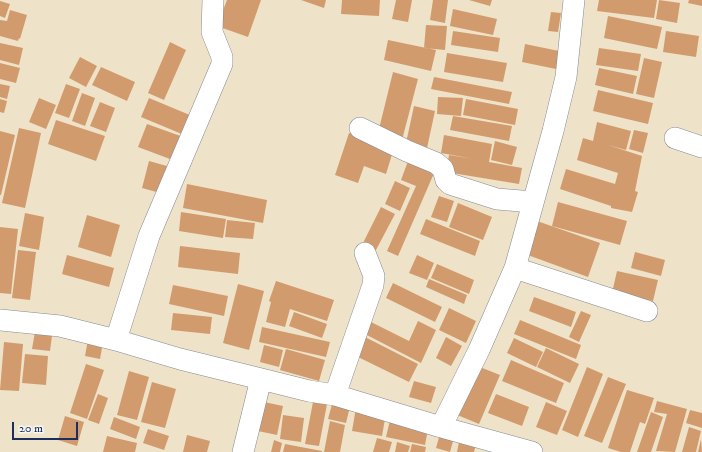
<!DOCTYPE html>
<style>
body{margin:0}
#map{position:relative;width:702px;height:452px;overflow:hidden;background:#eee3c8;font-family:"IM FELL DW Pica",serif}
canvas{display:block}
.scale{position:absolute;left:12px;top:422px;width:66px;height:18px;box-sizing:border-box;border:2px solid #1b2f5e;border-top:0;padding-left:5px;font-size:12px;line-height:14px;white-space:nowrap;color:#1b2f5e;-webkit-text-stroke:3px #f6f6f2;paint-order:stroke}
</style>
<div id="map">
<canvas width="702" height="452"></canvas>
<div class="scale">20 m</div>
</div>
<script>
const g = document.querySelector('canvas').getContext('2d');
g.lineJoin = 'round';
function fill(path, color) {
  g.fillStyle = color;
  g.fill(path, 'evenodd');
}
function poly(rows) {
  const path = new Path2D();
  for (const r of rows) {
    path.moveTo(r[0], r[1]);
    for (let i = 2; i < r.length; i += 2) path.lineTo(r[i], r[i + 1]);
  }
  return path;
}
function stroke(path, color, width, dash) {
  g.strokeStyle = color;
  g.lineWidth = width;
  g.lineCap = dash ? 'butt' : 'round';
  g.setLineDash(dash || []);
  g.stroke(path);
}
fill(poly([
 [227,0,261,0,248,37,217,26],
 [301,0,326,0,324,8],
 [342,0,380,0,379,16,341,14],
 [396,0,412,0,408,22,392,19],
 [433,0,448,0,445,23,430,20],
 [469,0,492,0,490,6],
 [599,0,657,0,654,18,597,11],
 [659,0,680,3,677,23,656,19],
 [689,0,702,0,702,6,688,3],
 [0,1,10,4,5,18,0,16],
 [453,9,497,19,493,35,450,26],
 [10,10,27,15,20,39,19,38,18,41,0,36,0,20,7,21],
 [551,12,561,13,558,32,548,31],
 [608,16,662,27,657,49,604,38],
 [426,25,447,26,445,50,424,48],
 [453,31,500,38,498,52,451,45],
 [666,31,699,36,696,57,663,52],
 [388,40,436,50,431,71,384,60],
 [170,42,186,50,164,100,148,93],
 [0,43,23,48,19,65,0,60],
 [525,44,559,51,556,69,522,62],
 [599,48,641,54,638,71,596,65],
 [447,53,507,63,503,82,444,72],
 [80,57,97,66,86,87,69,78],
 [644,58,662,62,654,98,636,94],
 [0,63,20,68,16,83,0,79],
 [101,67,135,82,127,101,92,85],
 [599,68,637,76,633,94,595,85],
 [393,72,418,79,402,140,378,133],
 [434,77,512,92,509,104,431,89],
 [0,84,10,86,7,99,0,97],
 [66,84,80,89,69,118,55,113],
 [598,90,653,103,648,124,593,111],
 [82,93,95,98,85,126,72,121],
 [438,97,463,98,461,116,437,114],
 [39,98,56,105,46,129,29,122],
 [149,98,197,118,189,137,141,117],
 [0,99,7,101,4,113,0,112],
 [466,99,518,109,515,125,463,115],
 [100,102,115,108,106,132,90,126],
 [414,106,435,111,427,148,406,143],
 [453,116,512,126,509,141,450,130],
 [56,120,105,136,96,161,48,144],
 [597,122,631,131,626,150,608,145,642,156,635,191,638,192,632,212,611,208,611,206,560,189,566,169,615,184,618,173,577,160,583,138,593,141],
 [147,124,186,138,178,162,138,147],
 [19,128,41,133,25,208,2,203],
 [634,130,648,133,643,153,629,149],
 [0,131,15,135,1,195,0,195],
 [349,133,394,148,386,174,364,166,358,183,335,175],
 [444,135,492,144,489,162,522,168,519,184,446,172,449,155,474,159,441,153],
 [495,141,517,147,512,165,491,160],
 [149,161,167,166,160,193,142,188],
 [408,161,435,171,398,256,387,251,416,186,401,180],
 [395,181,410,188,400,211,385,204],
 [187,184,267,200,263,223,183,208],
 [439,196,454,201,447,222,431,217],
 [558,202,627,221,620,245,552,226],
 [458,203,492,217,483,240,449,227],
 [381,207,395,214,376,250,363,243],
 [181,212,226,219,223,238,179,231],
 [25,213,44,217,39,250,19,246],
 [87,215,120,225,111,257,78,247],
 [426,219,480,241,475,256,420,234],
 [227,220,255,223,253,239,225,237],
 [537,221,600,243,588,277,525,254],
 [0,227,18,229,11,294,0,293],
 [180,246,240,253,238,274,178,267],
 [18,250,36,252,30,300,12,298],
 [635,252,665,260,661,276,631,268],
 [67,255,114,268,109,287,62,274],
 [417,255,434,263,427,280,409,273],
 [437,264,474,280,469,294,431,278],
 [617,271,658,280,653,301,612,293],
 [429,279,467,295,464,304,426,287],
 [276,281,334,300,327,321,290,309,285,327,266,322,271,302,269,301],
 [393,283,442,307,435,322,386,298],
 [238,284,264,291,249,350,223,343],
 [173,285,228,296,224,316,169,304],
 [534,297,576,312,571,327,529,311],
 [449,308,476,321,466,343,439,330],
 [581,311,591,315,579,342,569,337],
 [294,312,327,324,322,338,289,326],
 [173,313,212,317,210,334,171,330],
 [520,320,581,345,576,359,514,334],
 [369,321,409,341,418,321,436,330,421,363,363,333],
 [36,326,53,328,50,351,32,349],
 [262,327,330,342,326,357,259,342],
 [89,334,104,337,100,359,85,356],
 [365,337,418,364,409,382,356,356],
 [446,337,462,346,451,366,436,358],
 [514,338,543,352,536,367,507,353],
 [4,342,23,344,19,391,0,390],
 [264,345,283,350,279,367,260,362],
 [546,348,579,364,570,383,537,367],
 [286,349,325,360,319,381,280,370],
 [25,354,48,356,46,385,22,383],
 [511,360,564,383,556,403,502,381],
 [86,364,104,370,87,419,70,413],
 [475,365,500,375,479,424,455,414],
 [587,367,603,374,578,437,562,430],
 [129,371,149,377,137,420,117,415],
 [608,377,626,384,602,443,584,436],
 [414,381,436,387,431,403,409,397],
 [152,382,176,389,165,428,141,422],
 [627,390,654,398,645,424,640,422,630,452,621,452,608,448],
 [98,394,108,398,99,424,88,420],
 [496,394,529,407,522,426,488,413],
 [334,397,351,402,346,423,328,419],
 [657,401,687,409,675,452,656,451,667,414,654,412],
 [264,402,283,406,277,435,258,431],
 [313,402,327,404,319,446,305,444],
 [546,402,567,411,557,435,536,427],
 [356,408,386,413,382,436,352,431],
 [690,410,702,413,702,428,686,423],
 [651,412,663,417,651,452,637,452],
 [283,415,304,418,301,442,280,439],
 [65,416,84,422,77,446,58,440],
 [391,416,429,424,425,445,386,437],
 [114,417,140,427,136,439,110,429],
 [330,421,345,425,340,452,324,452],
 [689,427,701,431,696,452,682,452],
 [148,429,169,436,164,450,143,443],
 [441,430,455,434,450,452,436,448],
 [187,435,210,441,207,452,183,452],
 [107,436,137,443,135,452,103,452],
 [460,437,477,440,474,452,457,452],
 [377,438,392,442,389,452,373,452],
 [701,439,702,452,698,452],
 [274,440,282,443,280,452,271,452],
 [397,442,410,446,408,452,395,452],
 [285,444,322,451,322,452,283,452],
 [412,444,426,447,425,452,410,452]
]), '#d29b6d');
const street = poly([
 [360,128,407,151,436,163,443,169,446,180,450,184,497,199,533,202],
 [675,138,702,147],
 [515,268,647,311],
 [0,320,60,326,116,340,180,359,261,379,309,391,335,395,441,427,532,452],
 [116,340,149,236,222,64,222,57,212,32,213,0],
 [335,395,373,285,374,276,365,253],
 [441,427,479,350,515,268,553,131,566,77,574,0],
 [243,452,261,379]
]);
stroke(street, '#848993', 22);
stroke(street, '#fff', 21);
</script>
